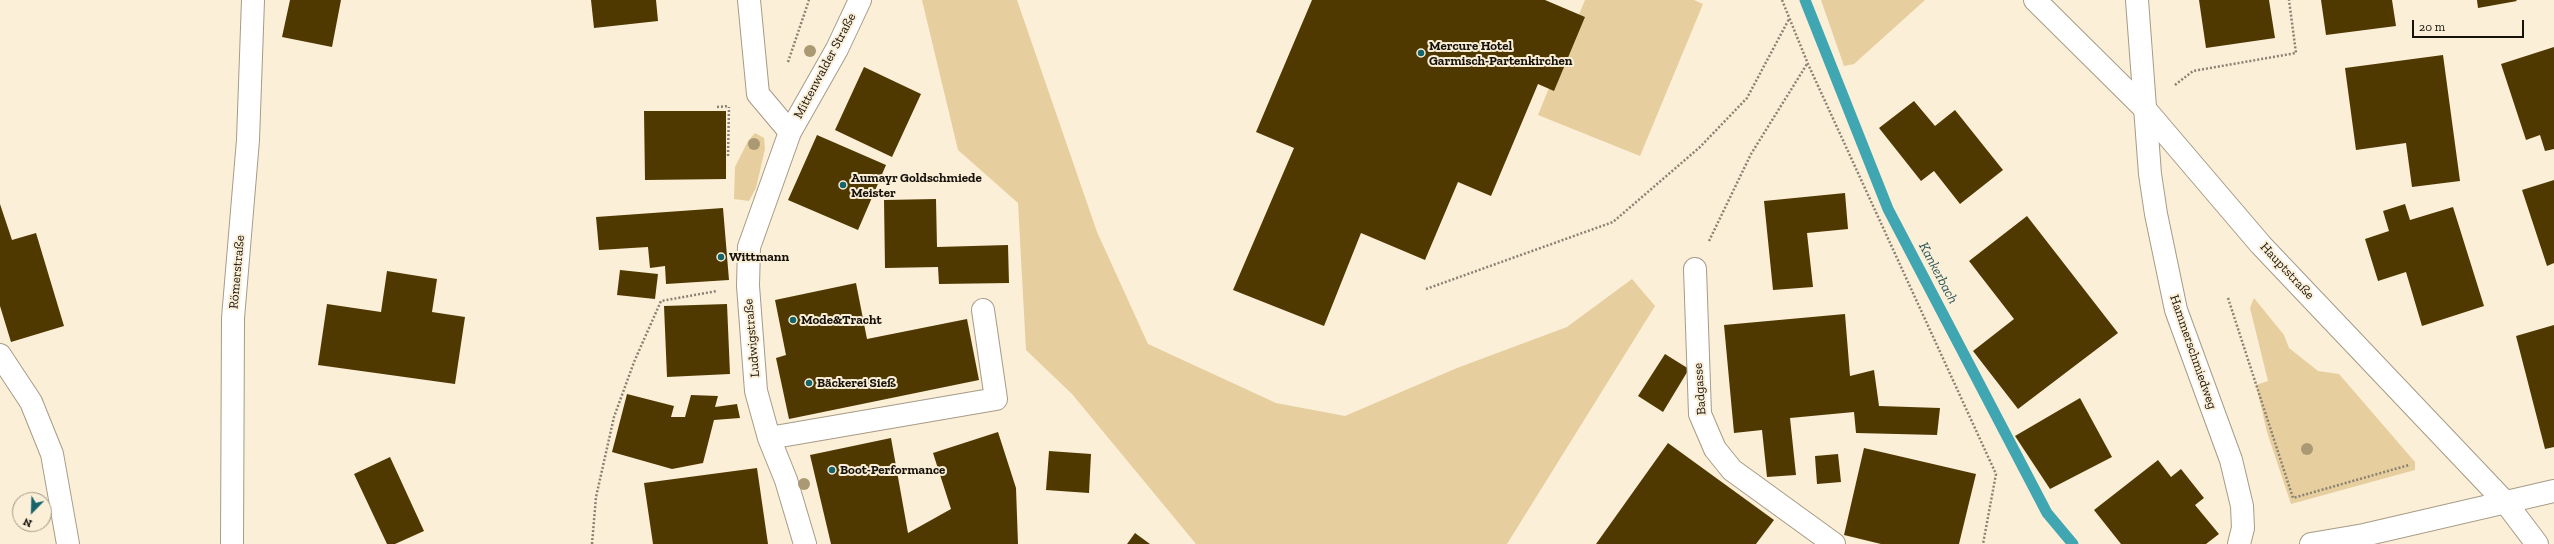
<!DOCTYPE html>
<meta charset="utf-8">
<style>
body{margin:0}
#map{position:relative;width:2554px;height:544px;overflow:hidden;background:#fbefd8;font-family:"Zilla Slab",serif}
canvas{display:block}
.north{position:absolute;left:12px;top:492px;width:40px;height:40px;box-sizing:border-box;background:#fbefd8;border:1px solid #9f9786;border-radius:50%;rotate:203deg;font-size:11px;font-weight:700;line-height:16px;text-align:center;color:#16120a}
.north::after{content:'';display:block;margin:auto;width:14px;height:18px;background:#15636b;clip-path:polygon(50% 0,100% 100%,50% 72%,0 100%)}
.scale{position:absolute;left:2412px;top:20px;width:112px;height:18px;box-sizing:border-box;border:2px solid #16120a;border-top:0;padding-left:5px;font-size:12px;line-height:14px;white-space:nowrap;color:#16120a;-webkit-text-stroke:3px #fbefd8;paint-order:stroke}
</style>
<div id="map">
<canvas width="2554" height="544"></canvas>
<div class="north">N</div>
<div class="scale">20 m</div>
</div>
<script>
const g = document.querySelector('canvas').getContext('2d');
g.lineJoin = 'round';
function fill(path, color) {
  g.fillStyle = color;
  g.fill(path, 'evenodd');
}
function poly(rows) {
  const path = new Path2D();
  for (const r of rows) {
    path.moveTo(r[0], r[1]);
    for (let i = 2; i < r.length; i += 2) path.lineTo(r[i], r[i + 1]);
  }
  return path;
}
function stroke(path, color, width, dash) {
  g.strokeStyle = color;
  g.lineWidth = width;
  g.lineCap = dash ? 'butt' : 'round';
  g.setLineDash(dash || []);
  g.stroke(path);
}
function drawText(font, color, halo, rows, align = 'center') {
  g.font = font + ' "Zilla Slab",serif';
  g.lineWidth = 4;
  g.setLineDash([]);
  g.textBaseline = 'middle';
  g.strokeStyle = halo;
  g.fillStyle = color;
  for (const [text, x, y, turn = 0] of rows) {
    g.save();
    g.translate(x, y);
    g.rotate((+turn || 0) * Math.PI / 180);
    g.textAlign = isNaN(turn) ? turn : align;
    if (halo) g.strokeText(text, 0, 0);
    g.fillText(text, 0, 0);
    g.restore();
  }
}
fill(poly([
 [922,0,1017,0,1097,232,1148,344,1276,403,1345,416,1457,368,1567,327,1632,279,1655,306,1507,544,1196,544,1072,394,1026,350,1018,203,958,150],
 [1585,0,1694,0,1703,4,1640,156,1538,115],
 [1821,0,1925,0,1854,64,1844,66],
 [755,133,764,138,765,149,756,188,749,201,734,199,735,167,748,141],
 [2254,298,2284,335,2289,348,2318,371,2339,374,2415,462,2415,470,2291,504,2267,432,2256,385,2268,381,2250,308]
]), '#e6ce9e');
stroke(poly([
 [1805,0,1888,209,2047,513,2073,544]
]), '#3fa6b2', 11);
fill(poly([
 [290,0,341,0,332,47,282,37],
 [591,0,656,0,658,21,594,28],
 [1312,0,1545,0,1585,17,1554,91,1538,84,1491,196,1458,182,1425,260,1361,233,1324,326,1233,290,1294,148,1256,132],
 [2199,0,2269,0,2275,38,2206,48],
 [2321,0,2392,0,2396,26,2326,35],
 [2477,0,2516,0,2517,1,2478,8],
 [2554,47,2554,149,2545,151,2540,135,2526,140,2501,64],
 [2443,55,2460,181,2412,187,2406,143,2356,150,2345,68],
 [864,67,921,94,892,157,835,130],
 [1914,101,1935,126,1955,110,2003,170,1960,204,1934,171,1921,181,1879,128],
 [644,111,726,111,726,179,645,180],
 [817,135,886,165,858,230,788,200],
 [2554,180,2554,263,2547,266,2522,190],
 [1845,193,1848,229,1807,233,1813,287,1773,290,1764,201],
 [936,199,937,247,1008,245,1009,283,939,284,938,267,885,268,884,200],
 [0,204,12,240,36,233,64,326,11,342,0,306],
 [2405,204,2410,220,2453,207,2484,306,2422,326,2406,272,2378,281,2365,239,2389,231,2383,211],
 [723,208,729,280,666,284,665,266,650,268,648,247,599,250,596,217],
 [2027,216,2118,333,2018,409,1973,351,2014,319,1969,261],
 [620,270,658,274,655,299,617,295],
 [387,271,437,279,432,312,465,317,455,384,318,365,327,304,381,312],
 [856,283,867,339,967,319,979,380,789,419,776,358,786,355,775,300],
 [727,304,730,374,667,377,664,306],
 [1845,314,1850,376,1874,370,1879,406,1940,408,1937,435,1856,433,1854,412,1790,418,1796,475,1767,477,1762,430,1734,433,1724,325],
 [2554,325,2554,447,2545,449,2516,336],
 [1665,354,1689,369,1663,412,1638,396],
 [627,394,674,406,671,417,685,417,691,395,718,396,715,407,737,404,740,418,714,420,703,463,672,469,612,452],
 [2080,398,2112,457,2050,489,2015,436],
 [998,432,1016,488,1018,544,831,544,810,455,891,438,908,533,951,509,933,453],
 [1668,443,1774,520,1756,544,1596,544],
 [1864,448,1976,474,1959,544,1881,544,1844,535],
 [1049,451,1091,454,1089,493,1046,490],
 [1838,454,1841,482,1817,484,1815,456],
 [390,457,424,531,395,544,387,544,354,474],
 [2158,460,2171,477,2181,469,2204,498,2195,505,2219,534,2206,544,2121,544,2094,510],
 [757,468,768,544,653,544,644,483],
 [1135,533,1150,544,1127,544]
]), '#503900');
const minor = poly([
 [749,0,758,94,790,132],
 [2137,0,2150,174,2156,214,2176,310,2231,460,2242,506,2243,528,2239,544],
 [1695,269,1700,414,1715,449,1732,470,1834,544],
 [0,355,31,402,52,454,68,544],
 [769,438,996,399,983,310],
 [232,544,233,318,248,140,253,0],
 [805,544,786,480,769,438,756,391,748,286,749,247,790,132,837,49,860,0],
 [2311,544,2364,535,2554,491]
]);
const major = poly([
 [2035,0,2145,109,2261,245,2506,503,2537,544]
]);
stroke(minor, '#a69b86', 24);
stroke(major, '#a69b86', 24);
stroke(poly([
 [1782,0,1808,64,1996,474,1983,544],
 [788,62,809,0],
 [2175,85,2193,71,2296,53,2289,0],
 [717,107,729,106],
 [728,156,729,107],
 [1709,241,1751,154,1807,64],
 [1426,289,1613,222,1700,147,1747,98,1789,19],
 [2228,298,2293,498,2409,465],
 [592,544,596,497,614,417,634,362,661,301,717,291]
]), '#898172', 2.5, [2, 2]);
stroke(minor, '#fff', 22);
stroke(major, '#fff', 22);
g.fillStyle = '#ab9973';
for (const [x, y] of [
 [810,51],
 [754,144],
 [2307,449],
 [804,484]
]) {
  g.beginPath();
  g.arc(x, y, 6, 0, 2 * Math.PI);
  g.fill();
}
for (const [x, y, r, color] of [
 [1421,53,4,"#15636b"],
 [843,185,4,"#15636b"],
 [721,257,4,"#15636b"],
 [793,320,4,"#15636b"],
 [809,383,4,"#15636b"],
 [832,470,4,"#15636b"]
]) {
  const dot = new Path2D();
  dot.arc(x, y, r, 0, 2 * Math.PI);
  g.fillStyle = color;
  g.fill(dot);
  stroke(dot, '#fbefd8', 1.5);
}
drawText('bold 13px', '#16120a', '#fbefd8', [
 ["Mercure Hotel",1429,46],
 ["Garmisch-Partenkirchen",1429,61],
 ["Aumayr Goldschmiede",851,178],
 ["Meister",851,193],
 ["Wittmann",729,257],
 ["Mode&Tracht",801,320],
 ["Bäckerei Sieß",817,383],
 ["Boot-Performance",840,470]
], 'left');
drawText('13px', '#16120a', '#fbefd8', [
 ["Mittenwalder Straße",825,66,-62],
 ["Hauptstraße",2287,271,47],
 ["Römerstraße",237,272,-85],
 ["Ludwigstraße",752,338,-95],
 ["Hammerschmiedweg",2193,352,71],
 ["Badgasse",1700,389,-94]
]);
drawText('italic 14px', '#28555a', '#fbefd8', [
 ["Kankerbach",1938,273,62]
]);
</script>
